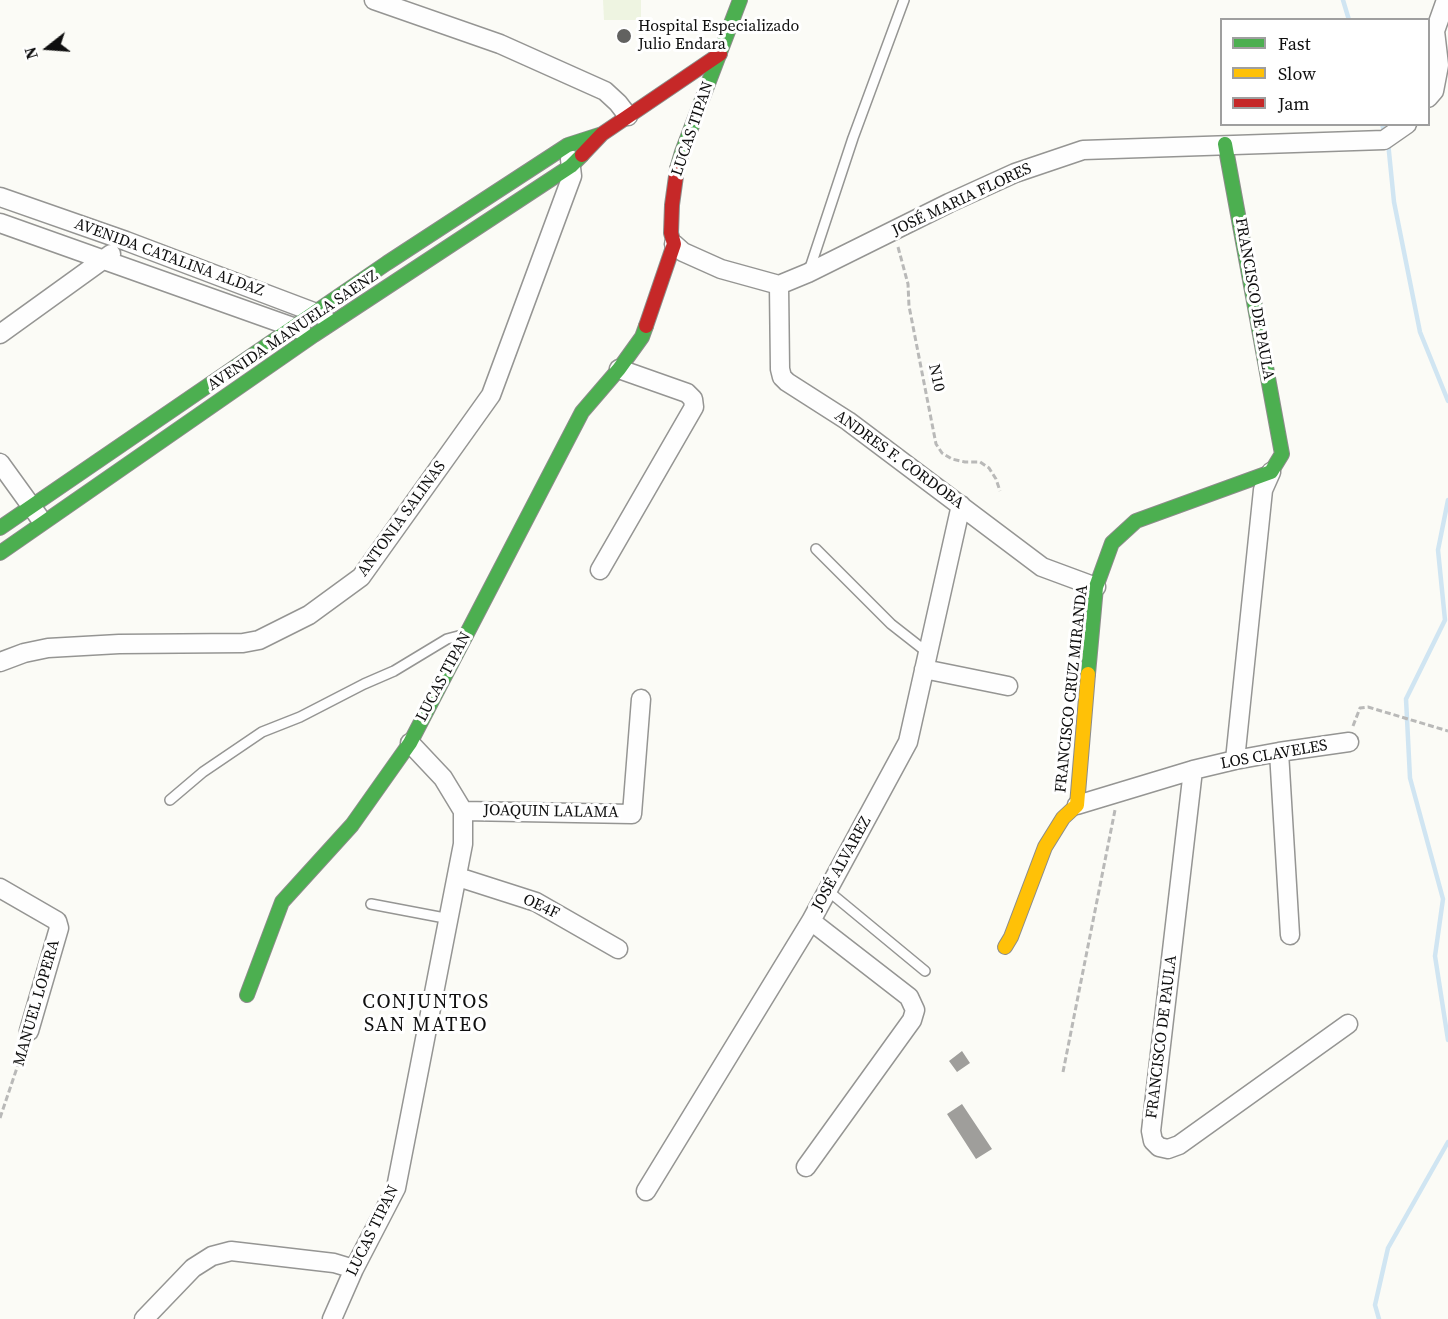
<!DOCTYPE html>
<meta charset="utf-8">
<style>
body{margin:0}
#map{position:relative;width:1448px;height:1319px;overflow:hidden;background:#fbfbf6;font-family:"Source Serif 4",serif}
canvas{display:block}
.legend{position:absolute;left:1220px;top:18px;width:210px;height:108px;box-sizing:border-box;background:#fff;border:2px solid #9f9f9f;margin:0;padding:8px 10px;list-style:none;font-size:18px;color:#0f0f0f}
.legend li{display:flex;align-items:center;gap:12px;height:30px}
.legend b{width:30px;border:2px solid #9f9f9f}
.north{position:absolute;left:18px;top:18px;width:60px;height:60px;-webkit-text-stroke:4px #fff;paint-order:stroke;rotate:253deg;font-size:16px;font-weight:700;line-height:24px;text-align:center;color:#0f0f0f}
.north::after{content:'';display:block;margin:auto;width:21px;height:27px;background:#0f0f0f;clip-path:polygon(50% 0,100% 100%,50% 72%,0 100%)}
</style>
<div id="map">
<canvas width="1448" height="1319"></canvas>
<ul class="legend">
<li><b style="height:8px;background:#4caf50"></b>Fast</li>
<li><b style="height:8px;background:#ffc107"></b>Slow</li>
<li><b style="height:8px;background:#c62828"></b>Jam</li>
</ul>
<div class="north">N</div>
</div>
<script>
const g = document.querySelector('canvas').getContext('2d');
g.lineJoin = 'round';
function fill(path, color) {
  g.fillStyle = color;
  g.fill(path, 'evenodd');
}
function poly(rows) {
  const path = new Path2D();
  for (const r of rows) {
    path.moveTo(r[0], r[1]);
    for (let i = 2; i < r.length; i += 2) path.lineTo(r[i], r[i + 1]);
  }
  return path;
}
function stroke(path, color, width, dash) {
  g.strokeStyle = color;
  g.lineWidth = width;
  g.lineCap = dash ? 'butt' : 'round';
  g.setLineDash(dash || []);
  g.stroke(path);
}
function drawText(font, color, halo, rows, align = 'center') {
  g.font = font + ' "Source Serif 4",serif';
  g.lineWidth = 6;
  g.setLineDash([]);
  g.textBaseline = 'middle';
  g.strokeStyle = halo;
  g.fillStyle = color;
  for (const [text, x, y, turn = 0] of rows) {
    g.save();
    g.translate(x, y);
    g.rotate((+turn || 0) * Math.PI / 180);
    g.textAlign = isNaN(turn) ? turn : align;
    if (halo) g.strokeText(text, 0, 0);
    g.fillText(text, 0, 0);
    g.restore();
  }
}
fill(poly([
 [603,0,641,0,641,20,604,20]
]), '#eef4e1');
stroke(poly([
 [1343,0,1349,20],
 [1382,124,1385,134],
 [1388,142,1394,202,1420,332,1448,401],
 [1448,500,1438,550,1445,620,1406,699,1410,778,1443,899,1435,956,1448,1040],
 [1379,1319,1375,1305,1388,1248,1448,1142]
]), '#d0e5f2', 4.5);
fill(poly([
 [962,1051,970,1063,957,1072,949,1061],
 [962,1104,992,1149,976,1159,947,1114]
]), '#9f9e9b');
const lane = poly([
 [809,271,853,138,904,0],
 [816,549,891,624,928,653],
 [170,800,203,772,262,732,300,717,364,684,394,671,447,639,462,635],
 [827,890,925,971],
 [371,904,450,919]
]);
const street = poly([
 [374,0,500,44,605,91,618,103,628,116],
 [1428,98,1434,91,1439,65,1435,31,1446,0],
 [0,197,126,241,324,316],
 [0,223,301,330],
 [674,244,683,252,721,269,779,285,808,273,949,203,1015,173,1083,150,1384,140,1407,124],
 [779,285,780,369,782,377,787,382,848,421,1042,567,1096,587],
 [0,334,111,254],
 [0,463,39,517],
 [600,570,694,407,693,399,687,393,619,369],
 [0,662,24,653,48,648,119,644,243,643,259,640,309,615,361,577,491,395,572,176,570,159],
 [924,669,1008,686],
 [1279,752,1290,935],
 [1235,760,1263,490,1271,472],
 [1193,770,1151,1131,1153,1141,1159,1147,1168,1149,1179,1145,1348,1024],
 [1077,805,1193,770,1235,760,1279,752,1349,742],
 [463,811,632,814,641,699],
 [458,877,536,902,618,949],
 [0,888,57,921,59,928,29,1031],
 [806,1167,912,1020,915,1010,909,997,811,921],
 [646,1191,811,921,908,742,961,505],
 [144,1319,193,1268,212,1256,231,1251,334,1263,354,1269],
 [332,1319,354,1269,396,1188,463,844,463,811,443,778,410,743]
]);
const fast = poly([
 [677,169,682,152,740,0],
 [0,528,387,263,568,145,599,135],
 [0,553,314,335,571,166,582,155],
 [1088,674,1096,587,1112,543,1136,521,1271,472,1282,454,1225,144],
 [247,995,282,902,352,825,410,743,582,412,619,369,642,337,646,326]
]);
const slow = poly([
 [1005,947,1011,937,1045,847,1063,818,1077,805,1088,674]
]);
const jam = poly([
 [582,155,602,134,720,54],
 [646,326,674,244,671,233,672,205,677,169]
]);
stroke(lane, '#959593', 12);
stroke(street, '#959593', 21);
stroke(fast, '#8c8c8a', 16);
stroke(slow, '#8c8c8a', 16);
stroke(jam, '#8c8c8a', 16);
stroke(poly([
 [898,247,908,284,909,306,936,444,942,453,952,459,965,462,980,462,989,468,996,479,1000,491],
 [1353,726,1360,708,1368,707,1448,731],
 [1063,1072,1115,810],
 [0,1118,24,1047]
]), '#b9b9b8', 3, [6, 3]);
stroke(lane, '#fefefe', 9);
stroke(street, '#fefefe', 18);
stroke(fast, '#4caf50', 14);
stroke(slow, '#ffc107', 14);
stroke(jam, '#c62828', 14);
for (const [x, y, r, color] of [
 [624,36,8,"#626260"]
]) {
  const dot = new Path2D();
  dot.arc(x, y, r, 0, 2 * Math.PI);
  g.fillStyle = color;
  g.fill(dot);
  stroke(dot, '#fff', 2);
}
drawText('16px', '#0f0f0f', '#fff', [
 ["Hospital Especializado",638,27],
 ["Julio Endara",638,45]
], 'left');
drawText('16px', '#0f0f0f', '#fff', [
 ["LUCAS TIPAN",693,129,-71],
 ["JOSÉ MARIA FLORES",962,200,-25],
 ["AVENIDA CATALINA ALDAZ",169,258,20],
 ["FRANCISCO DE PAULA",1254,299,80],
 ["AVENIDA MANUELA SAENZ",293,331,-34],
 ["N10",936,378,78],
 ["ANDRES F. CORDOBA",899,460,36],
 ["ANTONIA SALINAS",402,519,-54],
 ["LUCAS TIPAN",444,677,-62],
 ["FRANCISCO CRUZ MIRANDA",1072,689,-84],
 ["LOS CLAVELES",1274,755,-10],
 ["JOAQUIN LALAMA",551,812,1],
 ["JOSÉ ALVAREZ",842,864,-61],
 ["OE4F",541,907,25],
 ["MANUEL LOPERA",37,1003,-74],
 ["FRANCISCO DE PAULA",1162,1037,-83],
 ["LUCAS TIPAN",373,1231,-64]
]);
g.letterSpacing = '1.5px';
drawText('20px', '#0f0f0f', '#fff', [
 ["CONJUNTOS",426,1003],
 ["SAN MATEO",426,1026]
]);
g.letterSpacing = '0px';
</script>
